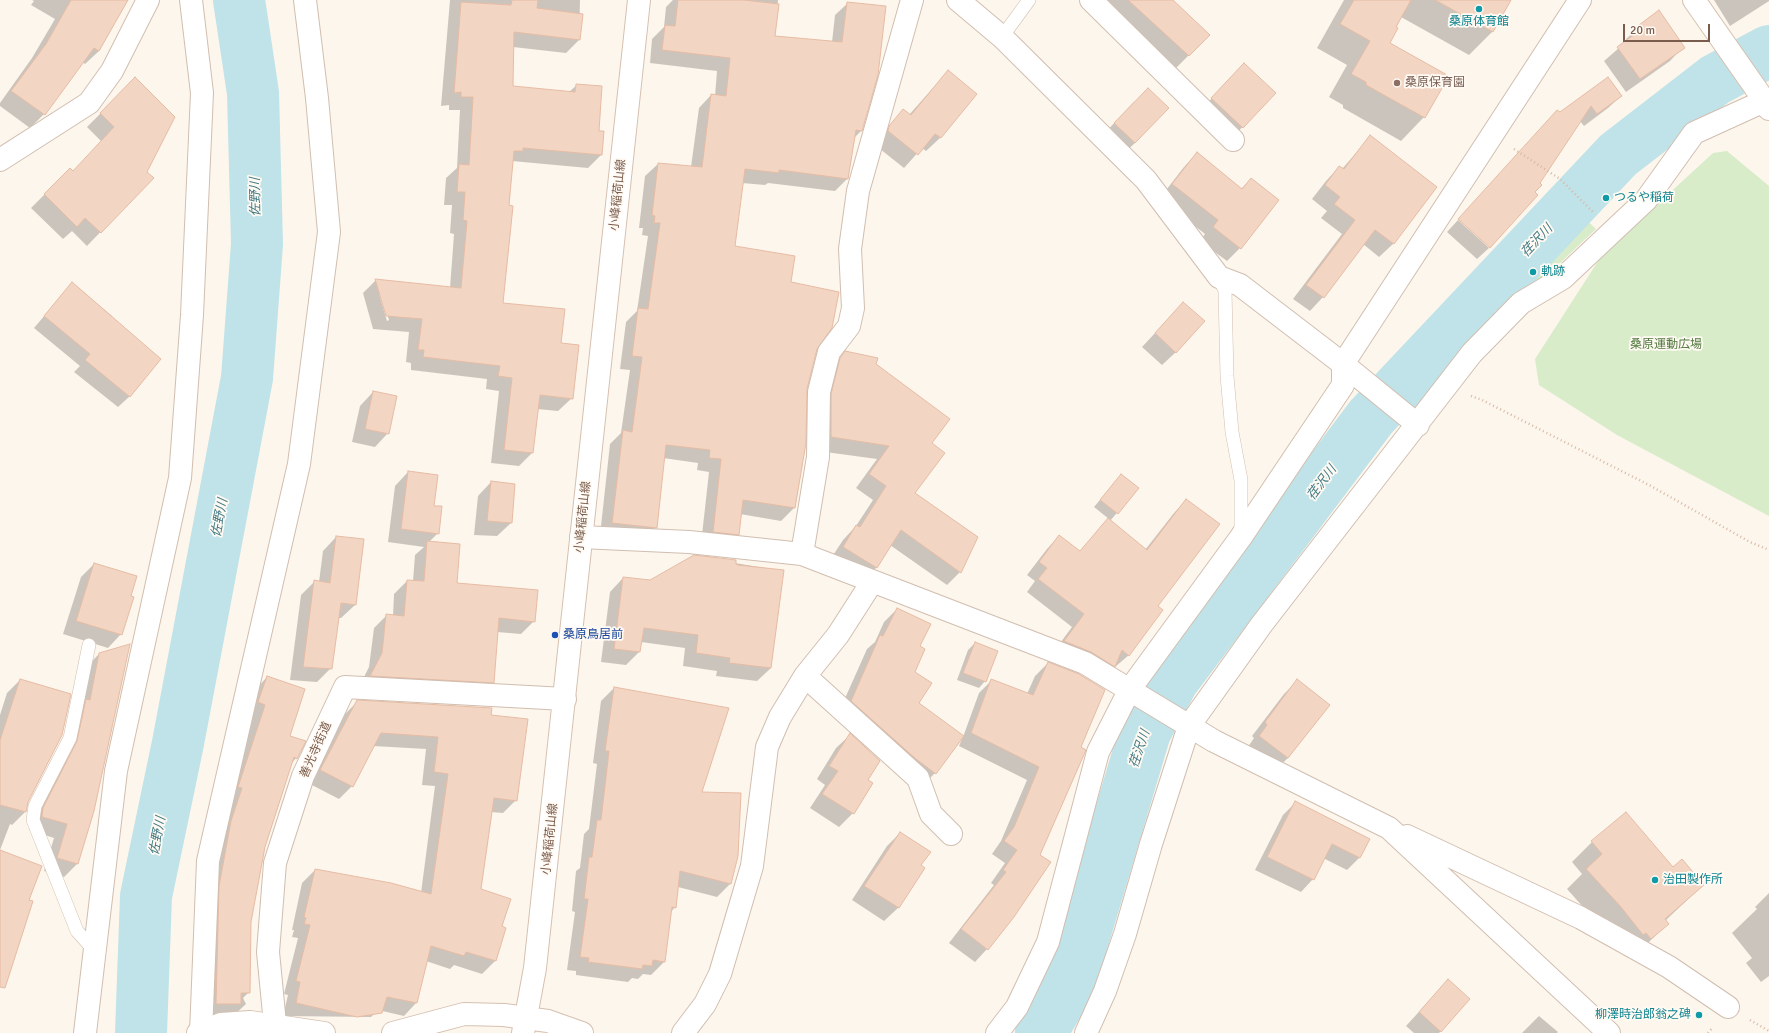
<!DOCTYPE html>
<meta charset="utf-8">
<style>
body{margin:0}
#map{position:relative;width:1769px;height:1033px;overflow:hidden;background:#fdf6ec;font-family:Signika,sans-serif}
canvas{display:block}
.scale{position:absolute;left:1623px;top:24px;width:87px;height:18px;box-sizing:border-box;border:2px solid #7a5c4d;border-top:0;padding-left:5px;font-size:12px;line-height:14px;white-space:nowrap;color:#7a5c4d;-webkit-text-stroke:3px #fffaf3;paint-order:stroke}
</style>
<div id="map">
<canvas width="1769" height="1033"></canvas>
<div class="scale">20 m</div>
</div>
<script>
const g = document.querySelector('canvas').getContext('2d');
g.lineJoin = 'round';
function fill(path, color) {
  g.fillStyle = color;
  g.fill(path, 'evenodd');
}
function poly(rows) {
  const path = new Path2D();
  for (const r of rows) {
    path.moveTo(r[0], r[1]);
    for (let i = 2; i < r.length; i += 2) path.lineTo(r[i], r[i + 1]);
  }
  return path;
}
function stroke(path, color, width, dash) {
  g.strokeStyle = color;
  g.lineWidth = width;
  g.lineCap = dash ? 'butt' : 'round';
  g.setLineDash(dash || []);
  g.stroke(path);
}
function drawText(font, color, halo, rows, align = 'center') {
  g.font = font + ' Signika,"Noto Sans JP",sans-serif';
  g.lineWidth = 3.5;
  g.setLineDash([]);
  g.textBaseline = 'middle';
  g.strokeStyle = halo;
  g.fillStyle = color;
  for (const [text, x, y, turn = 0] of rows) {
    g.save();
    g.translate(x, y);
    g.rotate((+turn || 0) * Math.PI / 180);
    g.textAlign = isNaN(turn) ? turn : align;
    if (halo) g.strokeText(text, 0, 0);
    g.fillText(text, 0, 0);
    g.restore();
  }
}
fill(poly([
 [1727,151,1769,186,1769,516,1617,435,1539,385,1535,359,1602,255,1713,153],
 [1579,213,1596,229,1560,263,1527,289,1518,281]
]), '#d8ecc9');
fill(poly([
 [32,0,125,0,99,51,85,64,82,62,44,114,30,128,0,106,0,103,32,58,55,19,31,5,34,1],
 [450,0,580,0,579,40,566,53,513,47,512,87,569,92,577,85,598,131,601,155,588,168,512,161,502,304,560,344,572,398,558,411,537,409,532,453,519,466,491,463,499,391,486,389,487,379,411,370,411,363,406,362,409,332,373,329,363,293,376,280,450,288,454,234,450,233,452,205,444,205,446,178,457,168,460,110,449,110,449,105,441,106],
 [379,294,381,294,389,320,387,321],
 [673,0,778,0,774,37,832,42,835,15,848,3,877,75,861,131,854,138,848,178,835,191,768,183,765,185,742,183,733,247,789,283,816,348,806,389,805,442,794,508,781,521,740,514,738,534,725,547,701,544,709,472,697,470,698,463,663,458,656,527,643,540,600,535,610,444,621,433,630,370,620,369,626,322,637,311,648,236,642,235,643,228,639,228,645,176,658,164,691,167,699,108,711,95,715,96,717,71,650,63,652,39,664,27,666,7],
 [1094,0,1172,0,1209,35,1175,69],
 [1344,0,1510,0,1492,32,1469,55,1401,17,1389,44,1424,117,1401,141,1343,108,1343,105,1329,97,1347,65,1317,48],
 [1714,0,1769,0,1769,1,1730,26],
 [1640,26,1683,47,1670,61,1626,92,1604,61,1627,41,1626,39],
 [948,71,975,94,940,138,926,151,922,148,904,168,875,145,876,141,904,110,909,115],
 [1231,78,1275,93,1229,141,1199,112],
 [135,79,146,172,152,178,87,246,72,231,63,239,31,208,70,169,73,172,101,141,87,127],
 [1621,96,1608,108,1584,126,1580,121,1490,246,1560,113],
 [1134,102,1135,143,1121,156,1101,137],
 [1370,137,1436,187,1393,244,1379,257,1363,244,1323,297,1310,311,1293,299,1342,234,1321,218,1327,211,1312,199,1326,181,1339,167,1342,169],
 [1197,153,1241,189,1251,179,1240,248,1227,261,1200,241,1205,234,1160,198,1184,167],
 [1458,220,1489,248,1477,259,1447,232],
 [72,283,112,316,130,396,118,407,74,372,80,366,34,328],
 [1183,303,1176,352,1162,365,1142,347],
 [846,352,875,365,930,443,913,494,960,572,947,585,890,545,877,567,863,580,830,560,843,540,856,526,873,500,856,488,877,459,818,451,832,366],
 [373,392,388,433,375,447,352,442,360,406],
 [408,472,433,506,438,533,429,542,456,584,534,621,521,634,497,632,493,682,480,695,358,689,369,667,374,628,387,615,393,616,394,594,407,581,413,581,415,555,424,547,388,542,395,486],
 [491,482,511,523,497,536,474,535,478,496],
 [1115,482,1138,488,1110,521,1145,550,1174,513,1186,500,1156,607,1129,655,1102,678,1052,654,1072,627,1027,592,1035,581,1027,575,1047,549,1059,536,1079,552,1109,519,1094,507],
 [336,537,355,605,341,618,338,618,331,668,317,682,290,680,301,595,315,581,319,582,323,551],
 [735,563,783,571,771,668,757,681,716,676,717,671,683,666,685,648,641,642,639,652,626,665,601,662,610,592,623,578,650,581],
 [94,564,121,634,108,648,63,634,81,577],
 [897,609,919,647,913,672,918,704,963,737,979,693,992,680,1027,694,1035,676,1048,663,1079,675,987,949,975,962,949,943,994,885,991,883,1005,863,992,854,1001,841,1027,780,959,746,962,739,935,773,922,786,838,714,867,649,875,642,884,622],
 [975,643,985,681,979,688,957,680,968,650],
 [100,653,93,811,77,864,64,877,44,871,54,838,29,830,30,823,73,714,86,667],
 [267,677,296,758,291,764,264,847,250,922,249,992,243,998,246,1004,232,1017,203,1017,206,901,226,800,253,718,246,716,254,691],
 [20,680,27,802,25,812,12,825,10,824,0,850,0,715,7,693],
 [1297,681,1328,705,1288,758,1274,771,1246,750,1254,738,1252,736,1284,694],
 [614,688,700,792,737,855,730,884,717,897,678,887,675,907,671,912,664,962,651,975,643,974,638,979,632,978,628,982,576,975,576,971,567,970,575,912,572,911,576,871,580,868,584,834,589,829,597,764,593,763,601,701],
 [358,701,490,715,516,800,503,813,491,812,480,890,501,927,505,928,495,961,482,974,454,965,450,969,426,961,416,1003,404,1016,378,1010,371,1017,283,1016,288,995,284,994,298,938,292,937,294,930,292,930,302,883,315,870,421,893,435,786,422,785,426,749,373,746,352,786,339,799,308,783,345,714],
 [850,735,866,780,872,784,853,813,839,827,810,808,825,785,817,779,836,748],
 [1296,802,1369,839,1359,858,1347,870,1323,858,1313,879,1301,892,1255,870,1283,815],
 [900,833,920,866,924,869,898,908,884,921,852,900,887,846],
 [1592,842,1673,868,1703,885,1665,921,1667,924,1647,944,1622,954,1601,927,1567,889,1582,874,1572,862],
 [1769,893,1769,976,1761,982,1746,963,1752,958,1732,933,1757,909,1755,907],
 [1448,980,1469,999,1439,1033,1414,1033,1406,1026],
 [1539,1016,1558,1032,1557,1033,1522,1033]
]), '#0003');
stroke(poly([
 [141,1033,146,896,178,743,247,378,257,244,253,93,239,0],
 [1041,1033,1070,983,1145,732,1173,680,1371,417,1618,155,1715,80,1769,51]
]), '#bfe3e8', 52);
const building = poly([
 [71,0,128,0,99,51,94,48,45,115,11,91,46,44,71,0],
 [512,0,538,0,537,8,583,14,580,40,514,32,513,86,575,92,576,84,602,86,599,131,604,131,602,155,523,148,523,151,514,151,509,205,513,206,503,303,565,309,561,343,579,345,573,399,540,395,533,453,504,450,512,378,498,376,500,366,423,357,424,350,418,350,422,319,386,316,375,279,461,288,467,221,463,220,465,192,457,192,459,164,469,165,473,97,461,97,461,92,454,93,461,2,511,5,512,0],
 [678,0,744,0,779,4,775,36,842,42,847,2,886,6,878,75,862,131,856,130,848,179,779,170,779,173,745,169,735,246,795,256,791,282,839,292,832,328,817,349,807,389,806,443,795,508,743,500,739,535,713,532,721,459,709,458,710,450,666,445,657,528,612,523,623,430,632,432,642,357,632,356,638,308,648,309,660,223,654,223,655,216,652,215,658,163,702,167,711,94,726,96,730,58,662,50,665,25,675,26,678,0],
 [1128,0,1173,0,1210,35,1189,56,1128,0],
 [1354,0,1411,0,1396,27,1398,28,1390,43,1449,76,1425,118,1366,85,1366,82,1351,74,1370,41,1340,24,1354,0],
 [1435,0,1511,0,1493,32,1435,0],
 [1659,10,1685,48,1640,79,1617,47,1642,29,1639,25,1659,10],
 [1244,63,1276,93,1243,128,1211,98,1244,63],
 [948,70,977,94,941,138,935,134,918,155,888,131,889,126,903,109,911,115,948,70],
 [135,77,175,117,147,172,154,178,101,233,85,218,77,227,44,194,70,168,73,171,114,127,100,113,135,77],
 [1608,77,1622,96,1597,114,1591,106,1540,183,1542,185,1535,192,1538,195,1490,248,1458,219,1557,110,1560,112,1608,77],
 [1148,88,1169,108,1135,143,1114,123,1148,88],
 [1370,135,1437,187,1394,244,1375,230,1324,298,1306,285,1355,220,1334,204,1340,197,1325,185,1339,166,1344,169,1370,135],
 [1197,152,1242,189,1251,178,1279,200,1241,249,1213,227,1218,220,1172,184,1197,152],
 [72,282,161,359,130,397,85,360,90,354,44,316,72,282],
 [1183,302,1205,321,1176,353,1155,333,1183,302],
 [845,351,878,358,876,364,950,419,932,443,945,453,915,493,978,537,961,573,901,530,877,568,843,547,856,525,860,527,886,486,869,474,889,446,831,437,831,394,840,358,845,351],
 [373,391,397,396,389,434,365,429,373,391],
 [408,471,438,475,434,506,442,506,439,534,401,529,408,471],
 [1121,474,1139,488,1118,514,1100,500,1121,474],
 [491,481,515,484,512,523,487,521,491,481],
 [1186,499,1220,524,1158,606,1163,610,1129,656,1122,650,1115,667,1091,652,1064,641,1084,614,1038,579,1047,568,1039,562,1059,535,1080,551,1108,518,1147,550,1186,499],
 [336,536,364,539,356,605,341,603,332,669,303,667,314,580,330,583,336,536],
 [427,541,460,544,457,583,538,590,535,622,499,618,494,683,370,676,382,653,386,614,404,616,407,580,424,581,427,541],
 [694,555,736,560,736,564,738,565,784,570,771,668,729,663,730,658,696,653,698,635,644,628,640,652,614,649,623,577,650,580,694,555],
 [94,563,137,576,131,596,134,597,122,635,76,621,94,563],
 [897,608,931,624,920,646,925,649,915,672,932,683,919,703,964,736,936,774,916,759,851,701,880,635,883,636,897,608],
 [975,642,998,651,986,682,963,673,975,642],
 [130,644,94,811,78,864,57,858,67,824,42,817,43,808,77,741,86,699,90,700,99,653,130,644],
 [1048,662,1079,674,1105,690,1081,747,1086,750,1040,855,1051,862,1014,917,988,950,961,929,1006,872,1003,870,1017,850,1004,841,1014,827,1039,767,971,733,991,679,1033,695,1048,662],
 [267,676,305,689,290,736,306,741,297,759,294,757,265,847,251,922,250,993,241,993,241,1004,216,1004,219,886,231,821,242,788,238,787,265,705,258,702,267,676],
 [20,679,71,694,62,735,28,802,26,812,0,805,0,740,20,679],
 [1297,679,1330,705,1288,758,1259,736,1267,725,1265,722,1297,679],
 [614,687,729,708,702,792,741,793,738,856,731,884,680,871,676,908,672,907,665,962,653,960,652,966,643,965,642,969,588,962,589,958,580,957,588,899,584,899,589,857,592,857,597,820,601,820,609,751,605,751,614,687],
 [357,700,492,708,491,715,528,719,517,801,494,798,481,889,511,899,502,926,506,928,496,961,466,952,464,956,431,946,417,1003,387,997,382,1013,357,1017,296,1003,300,982,296,981,310,925,304,924,306,918,304,917,315,869,391,883,431,894,448,774,434,772,438,737,381,733,353,787,320,770,357,700],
 [850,733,880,761,868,780,873,783,854,814,822,794,838,771,829,766,850,733],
 [1295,801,1370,839,1360,858,1332,844,1314,880,1267,857,1295,801],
 [1626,812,1673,867,1682,859,1704,885,1665,919,1669,924,1651,939,1646,933,1643,935,1621,907,1586,869,1602,854,1591,841,1626,812],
 [900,832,931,852,921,865,925,868,899,908,864,886,900,832],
 [0,850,42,866,29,900,33,901,5,988,0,987,0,850],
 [1448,979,1470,999,1441,1032,1419,1012,1448,979]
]);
fill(building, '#f3d5c3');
stroke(building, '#e6bba3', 1);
const lane = poly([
 [1002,37,1029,0],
 [1219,277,1225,291,1227,376,1232,432,1241,480,1241,535],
 [89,645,70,738,35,806,33,820,77,931,94,950]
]);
const street = poly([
 [958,0,1002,37,1146,180,1219,277,1240,285,1343,364,1418,425],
 [1091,0,1233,140],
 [0,160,89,103,112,71,148,0],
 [581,537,689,542,802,554,1085,663,1214,741,1389,828,1609,1033],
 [802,554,818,457,819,392,829,352,849,326,853,308,850,249,858,191,912,0],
 [805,676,918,778,931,814,951,834],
 [1407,836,1581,918,1669,967,1728,1007],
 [85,1033,116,771,180,478,192,315,202,93,191,0],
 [201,1033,208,861,299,464,329,232,317,98,305,0],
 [279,1033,275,1024,268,952,275,863,303,776,345,687,565,699],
 [683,1033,705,1004,720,974,752,866,767,747,780,717,805,676,838,635,872,582],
 [997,1033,1017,1007,1048,942,1098,752,1130,689,1241,537,1343,385,1343,364,1580,0],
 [1086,1033,1105,991,1125,934,1151,844,1189,726,1262,624,1472,353,1521,303,1563,278,1646,200,1694,133,1762,102]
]);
const secondary = poly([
 [1694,0,1759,93,1762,102,1769,109],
 [198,1033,221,1024,250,1022,324,1033],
 [393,1033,464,1014,504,1015,548,1021,582,1033],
 [523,1033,535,968,639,0]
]);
stroke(lane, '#d1beb0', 14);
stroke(street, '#d1beb0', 24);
stroke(secondary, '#d6c0b0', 24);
stroke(poly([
 [1514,149,1560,179,1594,213],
 [1471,396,1482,400,1649,485,1750,542,1769,550],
 [1750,1020,1769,1031],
 [1708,1033,1713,1027]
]), '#d9b8a5', 2.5, [1, 3]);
stroke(lane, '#fff', 13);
stroke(street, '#fff', 22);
stroke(secondary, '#fff', 22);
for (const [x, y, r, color] of [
 [1479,9,4,"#0f9aa8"],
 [1397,83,4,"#8d6e63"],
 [1606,198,4,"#0f9aa8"],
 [1533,272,4,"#0f9aa8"],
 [555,635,4,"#1a4fb4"],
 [1655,880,4,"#0f9aa8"],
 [1699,1015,4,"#0f9aa8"]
]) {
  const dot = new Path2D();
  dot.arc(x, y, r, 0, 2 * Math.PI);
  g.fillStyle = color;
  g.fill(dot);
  stroke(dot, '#fffaf3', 1.5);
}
drawText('12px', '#0d838f', '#fffaf3', [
 ["桑原体育館",1479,22,"center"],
 ["つるや稲荷",1614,198],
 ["軌跡",1541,272],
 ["治田製作所",1663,880],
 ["柳澤時治郎翁之碑",1691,1015,"right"]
], 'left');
drawText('12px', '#785e54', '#fffaf3', [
 ["桑原保育園",1405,83]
], 'left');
drawText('12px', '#7a5c4d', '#fffaf3', [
 ["小峰稲荷山線",618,195,-84],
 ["小峰稲荷山線",583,517,-84],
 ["善光寺街道",316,750,-66],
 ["小峰稲荷山線",550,839,-84]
]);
drawText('12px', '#537a41', '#fffaf3', [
 ["桑原運動広場",1666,345]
]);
drawText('12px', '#164399', '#fffaf3', [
 ["桑原鳥居前",563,635]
], 'left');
drawText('italic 13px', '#437c86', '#fffaf3', [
 ["佐野川",256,197,-91],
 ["荏沢川",1537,241,-47],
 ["荏沢川",1322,483,-53],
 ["佐野川",220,518,-79],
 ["荏沢川",1140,749,-71],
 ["佐野川",158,836,-79]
]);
</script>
